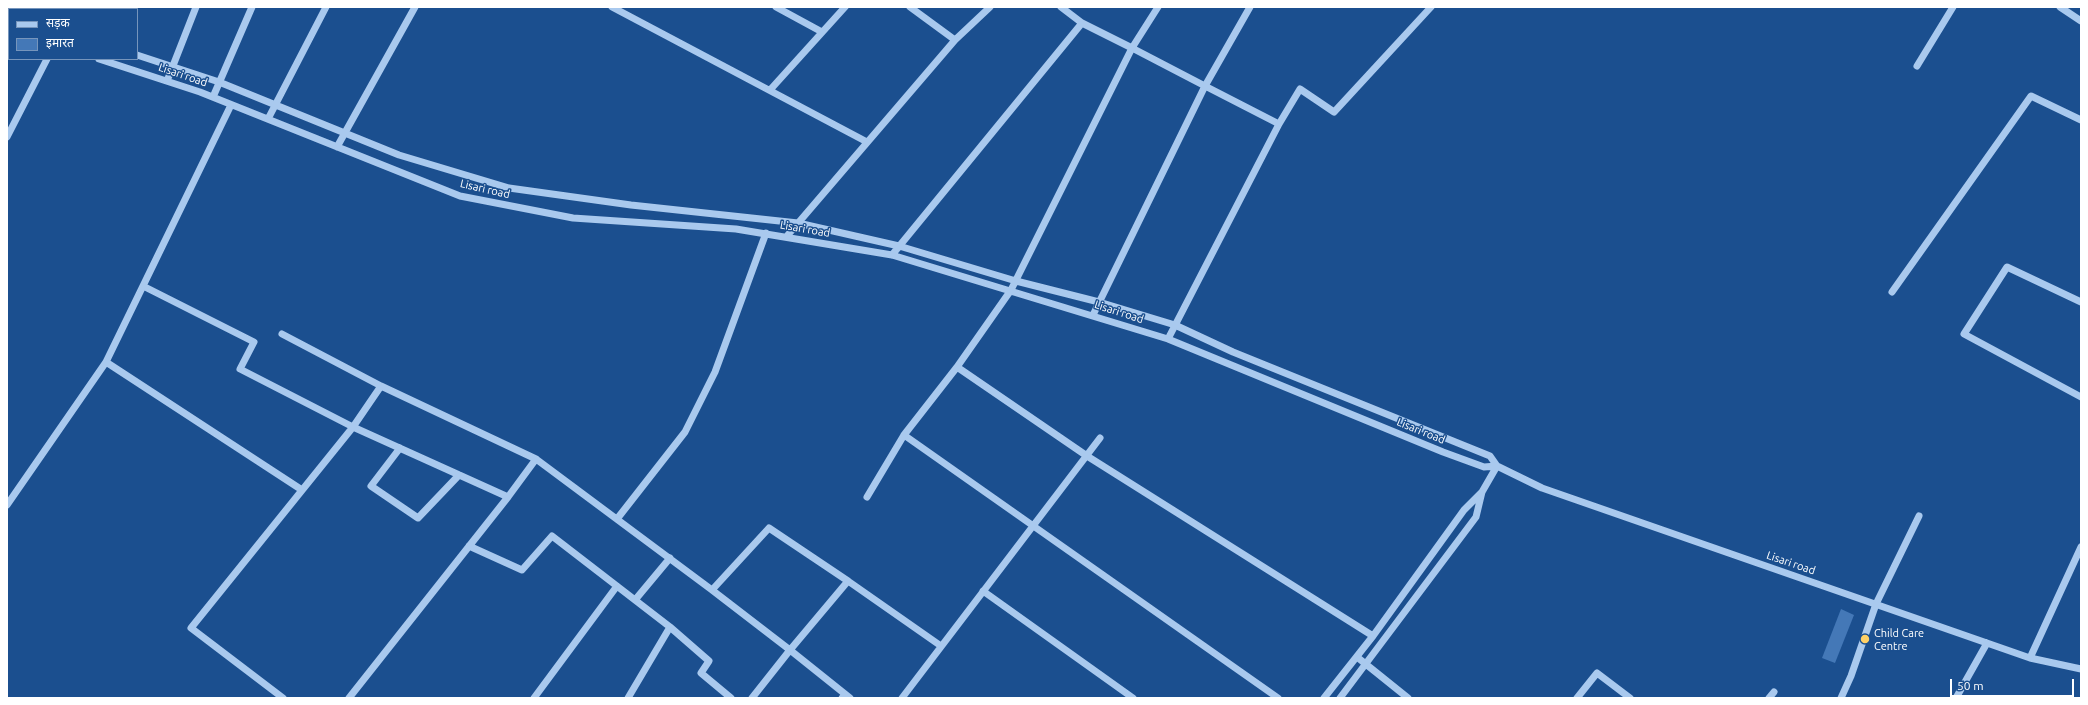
<!DOCTYPE html>
<meta charset="utf-8">
<style>
body{margin:0}
#map{position:relative;width:2088px;height:705px;overflow:hidden;background:#1b4f8f;font-family:Ubuntu,"Noto Sans Devanagari",sans-serif}
canvas{display:block}
.frame{position:absolute;inset:0;border:8px solid #fff;pointer-events:none}
.legend{position:absolute;left:8px;top:8px;width:130px;height:52px;box-sizing:border-box;background:#1b4f8f;border:1px solid #7695bc;margin:0;padding:5px 7px;list-style:none;font-size:12px;color:#fff}
.legend li{display:flex;align-items:center;gap:8px;height:20px}
.legend b{width:20px;border:1px solid #7695bc}
.scale{position:absolute;left:1950px;top:679px;width:124px;height:18px;box-sizing:border-box;border:2px solid #fff;border-top:0;padding-left:5px;font-size:12px;line-height:14px;white-space:nowrap;color:#fff;-webkit-text-stroke:3px #1b4f8f;paint-order:stroke}
</style>
<div id="map">
<canvas width="2088" height="705"></canvas>
<div class="frame"></div>
<ul class="legend">
<li><b style="height:5px;background:#a9c9ee"></b>सड़क</li>
<li><b style="height:11px;background:#4478b7"></b>इमारत</li>
</ul>
<div class="scale">50 m</div>
</div>
<script>
const g = document.querySelector('canvas').getContext('2d');
g.lineJoin = 'round';
function fill(path, color) {
  g.fillStyle = color;
  g.fill(path, 'evenodd');
}
function poly(rows) {
  const path = new Path2D();
  for (const r of rows) {
    path.moveTo(r[0], r[1]);
    for (let i = 2; i < r.length; i += 2) path.lineTo(r[i], r[i + 1]);
  }
  return path;
}
function stroke(path, color, width, dash) {
  g.strokeStyle = color;
  g.lineWidth = width;
  g.lineCap = dash ? 'butt' : 'round';
  g.setLineDash(dash || []);
  g.stroke(path);
}
function drawText(font, color, halo, rows, align = 'center') {
  g.font = font + ' Ubuntu,sans-serif';
  g.lineWidth = 3;
  g.setLineDash([]);
  g.textBaseline = 'middle';
  g.strokeStyle = halo;
  g.fillStyle = color;
  for (const [text, x, y, turn = 0] of rows) {
    g.save();
    g.translate(x, y);
    g.rotate((+turn || 0) * Math.PI / 180);
    g.textAlign = isNaN(turn) ? turn : align;
    if (halo) g.strokeText(text, 0, 0);
    g.fillText(text, 0, 0);
    g.restore();
  }
}
fill(poly([
 [1841,609,1854,615,1835,663,1822,658]
]), '#4478b7');
stroke(poly([
 [612,7,867,142],
 [776,7,822,32],
 [910,7,955,40],
 [2060,7,2081,21],
 [115,9,116,7],
 [7,12,9,13],
 [1082,23,1132,48,1011,290,957,367,1087,456,1373,636],
 [7,30,9,30],
 [137,55,219,82,399,155,509,188,631,205,798,223,899,246,1016,281,1099,302,1175,325,1233,352,1490,456,1497,466,1542,488,2030,658,2081,669],
 [99,59,200,92,460,196,573,218,736,229,892,255,1168,339,1443,452,1484,467,1497,466],
 [1917,66,1953,7],
 [167,81,196,7],
 [770,90,845,7],
 [213,97,252,7],
 [268,119,326,7],
 [1279,124,1300,89,1334,112,1431,7],
 [7,137,47,59],
 [337,147,415,7],
 [787,236,955,40,990,7],
 [892,255,1082,23,1061,7],
 [143,286,254,342,240,369,353,427,381,386,536,459],
 [1892,292,2031,96,2081,120],
 [2081,302,2007,267,1964,334,2081,397],
 [1093,315,1205,86,1132,48,1158,7],
 [282,334,381,386],
 [1168,339,1279,124,1205,86,1250,7],
 [106,362,302,490],
 [957,367,904,435,1278,698],
 [400,448,371,486,418,518,459,475],
 [508,497,536,459,712,590],
 [867,497,904,435],
 [7,505,106,362,231,105],
 [617,519,685,432,715,372,766,233],
 [469,546,522,570,552,536,670,627],
 [848,581,769,528,712,590,790,650,848,581,941,646],
 [983,591,1133,698],
 [635,600,670,558],
 [1357,657,1408,698],
 [2030,658,2081,547],
 [283,698,191,628,353,427,508,497,349,698],
 [534,698,617,586],
 [628,698,670,627,709,661,701,673,731,698],
 [752,698,790,650,845,694],
 [842,698,845,694,850,698],
 [902,698,1100,438],
 [1324,698,1373,636,1464,510,1482,492],
 [1340,698,1476,517,1482,492,1497,466],
 [1577,698,1597,673,1630,698],
 [1769,698,1774,692],
 [1841,698,1851,676,1876,604,1919,516],
 [1956,698,1987,643]
]), '#a9c9ee', 7);
for (const [x, y, r, color] of [
 [1865,639,5,"#ffd166"]
]) {
  const dot = new Path2D();
  dot.arc(x, y, r, 0, 2 * Math.PI);
  g.fillStyle = color;
  g.fill(dot);
  stroke(dot, '#1b4f8f', 1.5);
}
drawText('11px', '#fff', '#1b4f8f', [
 ["Lisari road",183,75,19],
 ["Lisari road",485,189,13],
 ["Lisari road",805,229,10],
 ["Lisari road",1119,312,18],
 ["Lisari road",1421,431,22],
 ["Lisari road",1791,563,19]
]);
drawText('11px', '#fff', '#1b4f8f', [
 ["Child Care",1874,633],
 ["Centre",1874,646]
], 'left');
</script>
